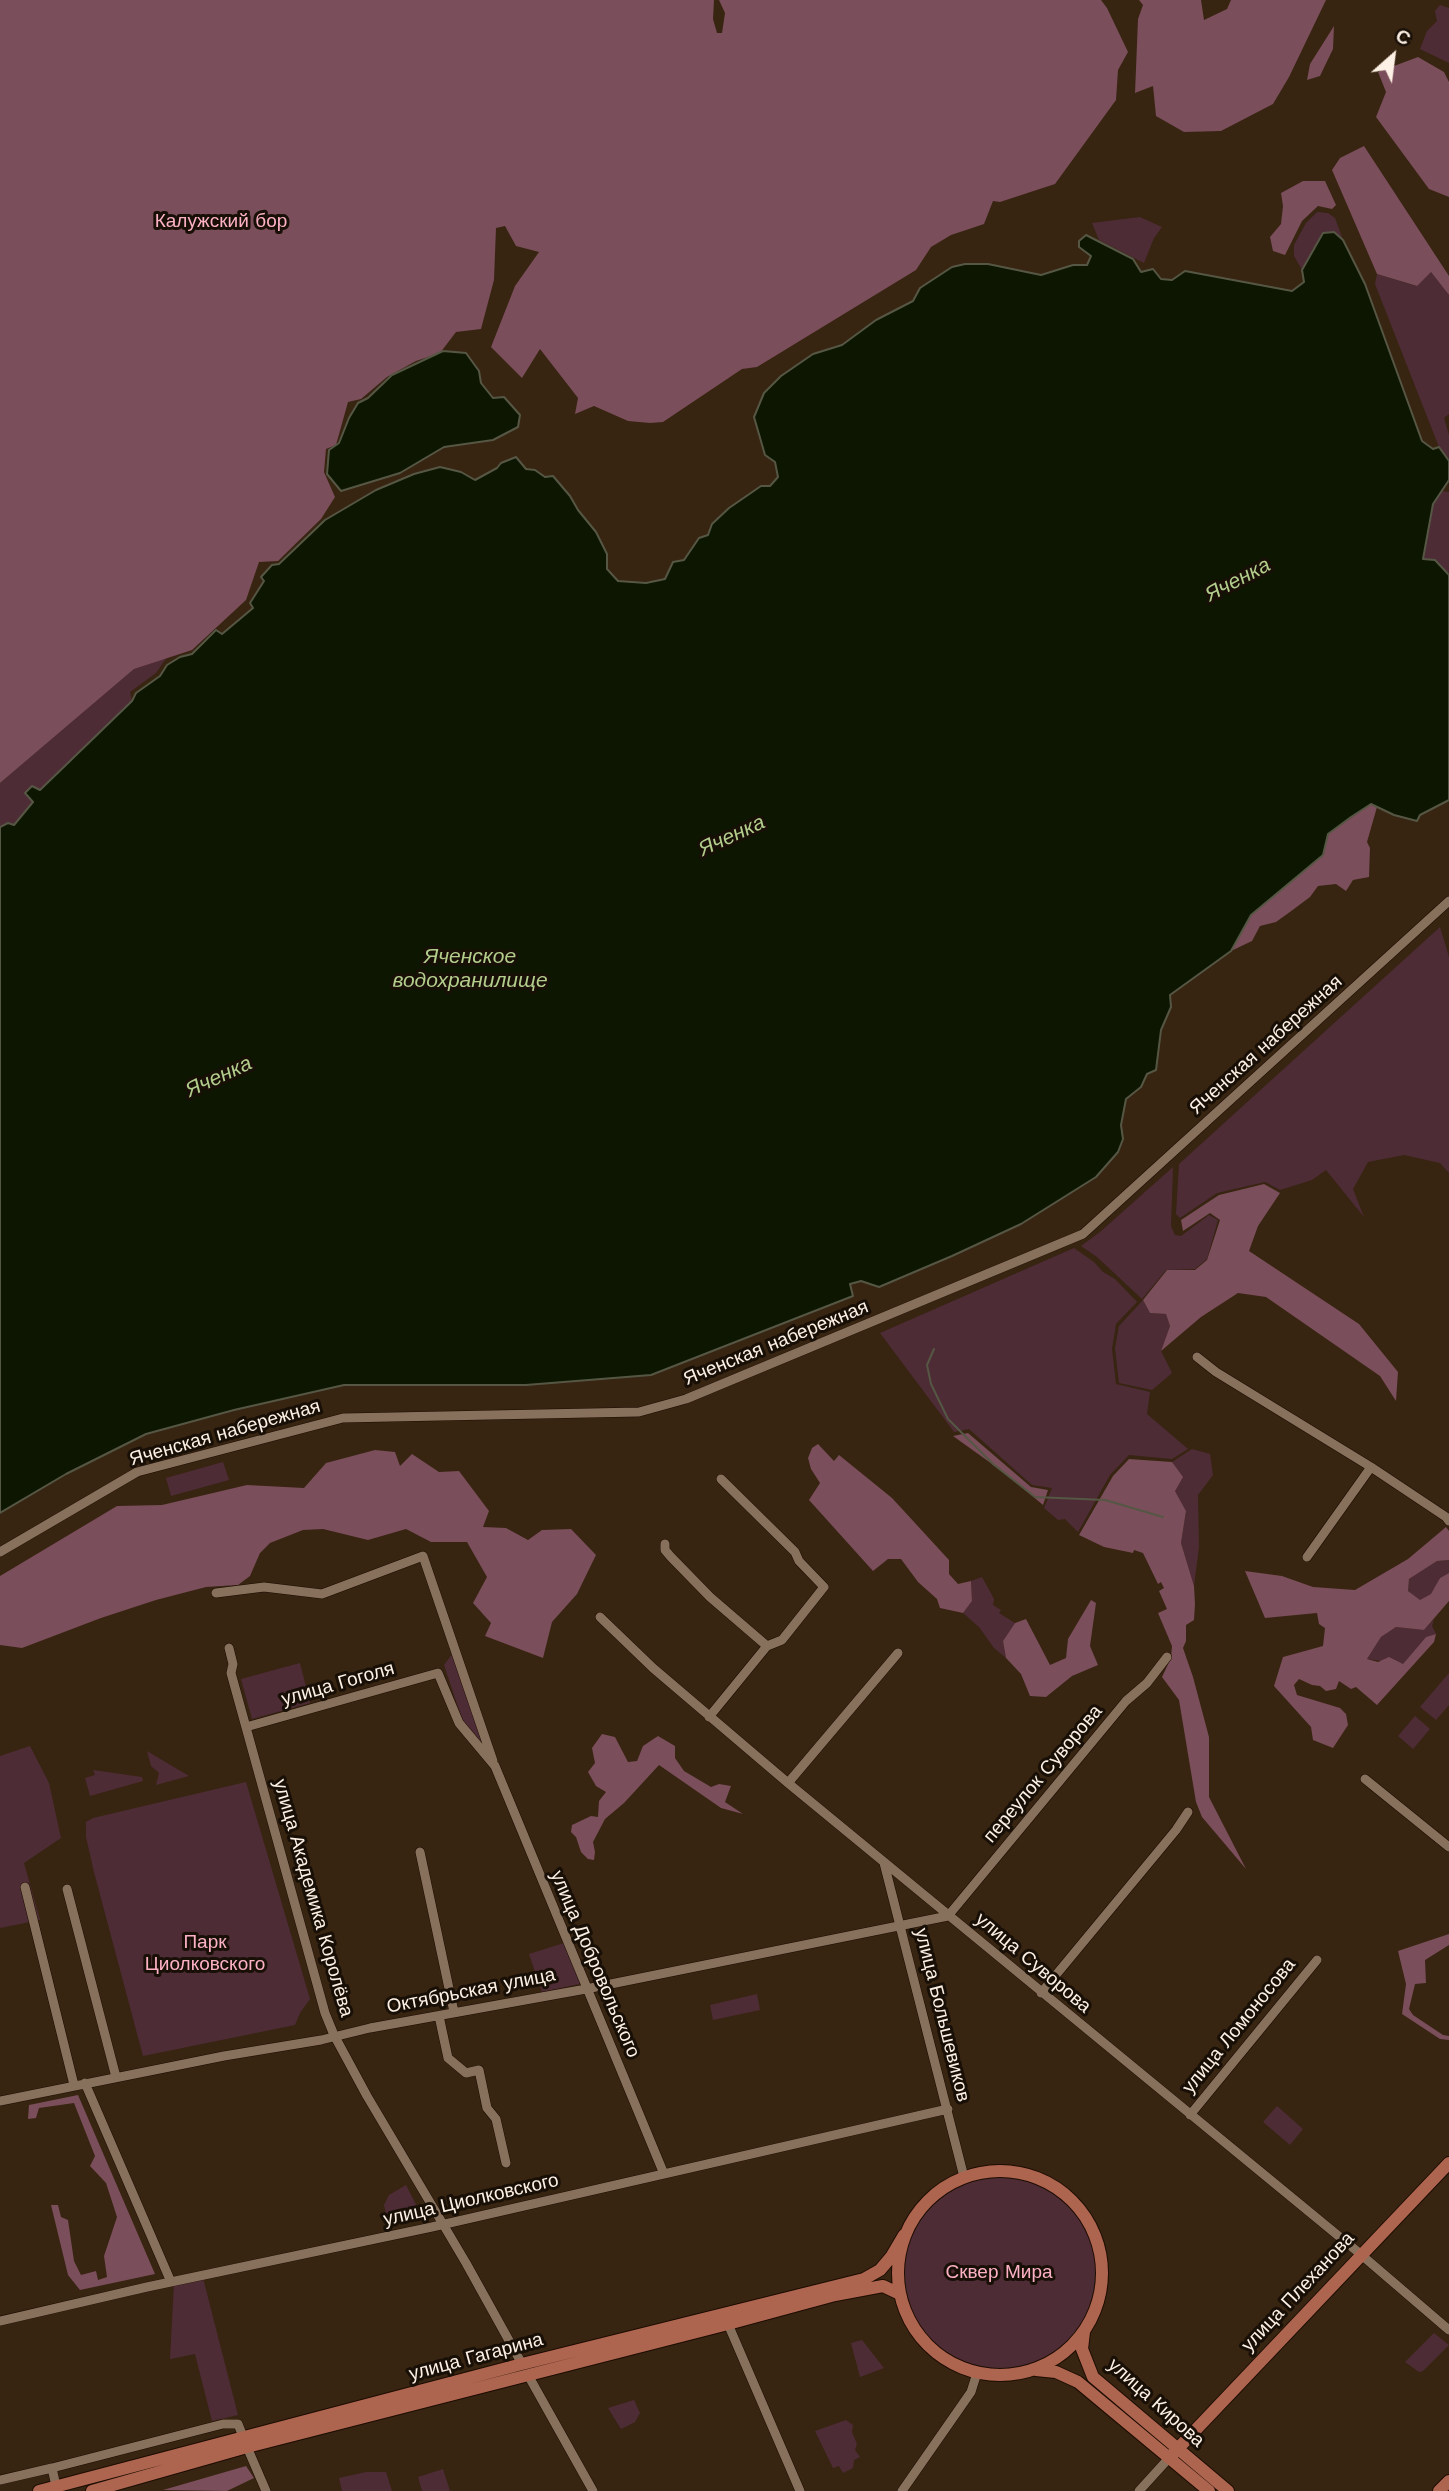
<!DOCTYPE html>
<meta charset="utf-8">
<style>
body{margin:0}
#map{position:relative;width:1449px;height:2491px;overflow:hidden;background:#372411;font-family:"Work Sans",sans-serif}
canvas{display:block}
.north{position:absolute;left:1358px;top:21px;width:70px;height:70px;-webkit-text-stroke:5px #180f07;paint-order:stroke;rotate:28deg;font-size:19px;font-weight:700;line-height:28px;text-align:center;color:#fdf0e4}
.north::after{content:'';display:block;margin:auto;width:24px;height:32px;background:#fdf0e4;clip-path:polygon(50% 0,100% 100%,50% 72%,0 100%)}
</style>
<div id="map">
<canvas width="1449" height="2491"></canvas>
<div class="north">С</div>
</div>
<script>
const g = document.querySelector('canvas').getContext('2d');
g.lineJoin = 'round';
function fill(path, color) {
  g.fillStyle = color;
  g.fill(path, 'evenodd');
}
function poly(rows) {
  const path = new Path2D();
  for (const r of rows) {
    if (r.length === 3) {
      path.moveTo(r[0] + r[2], r[1]);
      path.arc(r[0], r[1], r[2], 0, 2 * Math.PI);
      continue;
    }
    path.moveTo(r[0], r[1]);
    for (let i = 2; i < r.length; i += 2) path.lineTo(r[i], r[i + 1]);
  }
  return path;
}
function stroke(path, color, width, dash) {
  g.strokeStyle = color;
  g.lineWidth = width;
  g.lineCap = dash ? 'butt' : 'round';
  g.setLineDash(dash || []);
  g.stroke(path);
}
function drawText(font, color, halo, rows, align = 'center') {
  g.font = font + ' "Work Sans",sans-serif';
  g.lineWidth = 6;
  g.setLineDash([]);
  g.textBaseline = 'middle';
  g.strokeStyle = halo;
  g.fillStyle = color;
  for (const [text, x, y, turn = 0] of rows) {
    g.save();
    g.translate(x, y);
    g.rotate((+turn || 0) * Math.PI / 180);
    g.textAlign = isNaN(turn) ? turn : align;
    if (halo) g.strokeText(text, 0, 0);
    g.fillText(text, 0, 0);
    g.restore();
  }
}
fill(poly([
 [1440,5,1449,8,1449,63,1420,49,1427,31,1437,21,1435,11],
 [1317,212,1328,213,1335,218,1343,240,1333,232,1318,241,1302,270,1294,256,1294,245,1306,223],
 [1140,217,1162,227,1154,238,1144,263,1099,240,1092,223],
 [1431,272,1449,295,1449,414,1444,418,1449,435,1449,461,1439,447,1375,284,1377,274,1416,286],
 [1442,491,1449,492,1449,644,1423,559,1433,504],
 [167,657,156,673,130,692,132,701,40,790,32,786,25,793,33,802,14,825,8,823,0,827,0,783,134,669],
 [1440,927,1449,957,1449,1173,1440,1163,1404,1155,1368,1162,1353,1189,1364,1217,1326,1170,1312,1180,1280,1190,1265,1182,1217,1193,1180,1218,1176,1214,1179,1164],
 [1173,1167,1171,1226,1175,1235,1181,1236,1209,1215,1218,1220,1207,1259,1195,1269,1166,1270,1142,1299,1097,1257,1081,1246,1100,1232],
 [1074,1248,1094,1262,1103,1272,1115,1279,1137,1302,1116,1324,1112,1349,1116,1384,1150,1392,1147,1414,1188,1449,1172,1459,1129,1455,1110,1475,1078,1532,1065,1519,1058,1520,1044,1508,1052,1488,1032,1485,969,1429,954,1432,880,1333],
 [1143,1300,1150,1313,1166,1314,1170,1326,1161,1351,1172,1373,1152,1390,1119,1383,1115,1348,1119,1326],
 [1192,1449,1210,1454,1213,1475,1198,1495,1199,1547,1194,1586,1181,1543,1186,1511,1175,1491,1172,1462],
 [223,1462,229,1480,171,1496,166,1478],
 [1449,1560,1449,1573,1440,1578,1432,1594,1420,1601,1408,1591,1409,1579,1437,1561],
 [982,1577,994,1599,993,1605,1001,1610,999,1613,1015,1623,1003,1641,1006,1658,994,1648,979,1627,963,1613,972,1601,971,1581],
 [1434,1619,1432,1626,1436,1634,1426,1637,1403,1664,1367,1659,1381,1637,1396,1627,1424,1630],
 [453,1653,489,1754,465,1726,460,1713,444,1665],
 [300,1663,310,1703,252,1719,241,1679],
 [1449,1673,1449,1705,1436,1720,1420,1707],
 [1415,1716,1430,1729,1413,1749,1398,1736],
 [30,1746,49,1783,61,1838,24,1863,40,1920,0,1928,0,1756],
 [147,1751,189,1776,156,1785,159,1773,151,1766],
 [93,1770,142,1777,143,1781,90,1796,85,1778,95,1775],
 [246,1782,310,1999,300,2013,295,2025,143,2056,94,1872,86,1837,86,1822,93,1818],
 [564,1943,580,1980,579,1984,542,1992,529,1954],
 [757,1994,760,2010,713,2020,710,2005],
 [1277,2106,1303,2129,1290,2145,1263,2122],
 [1000,2272,98],
 [406,2185,423,2218,388,2223,384,2205,389,2195],
 [203,2278,238,2415,212,2421,195,2354,170,2359,174,2284],
 [1434,2333,1449,2345,1423,2371,1419,2372,1405,2362],
 [862,2340,884,2368,860,2377,851,2343],
 [634,2400,640,2413,635,2422,621,2429,608,2408],
 [846,2420,853,2425,852,2432,857,2444,855,2450,860,2457,854,2460,853,2468,843,2473,839,2466,833,2468,815,2431],
 [443,2469,450,2491,422,2491,418,2477],
 [366,2472,386,2472,392,2491,342,2491,339,2478]
]), '#4e2c36');
fill(poly([
 [0,0,714,0,713,19,717,33,722,33,725,13,719,0,1101,0,1107,8,1128,52,1118,70,1116,100,1055,184,1000,202,993,201,984,224,951,235,931,247,916,270,757,367,742,369,663,422,650,423,628,421,594,406,575,414,578,398,540,349,522,378,491,347,515,286,539,252,516,246,505,226,496,228,494,280,481,329,456,332,440,353,416,361,387,377,361,399,348,402,336,445,326,449,324,472,335,497,321,519,278,561,259,562,246,600,192,650,134,669,0,783],
 [1139,0,1201,0,1204,20,1227,9,1231,0,1326,0,1289,77,1273,104,1221,131,1184,132,1156,116,1153,86,1135,93,1138,19,1143,5],
 [1334,26,1333,49,1320,76,1307,80,1310,64],
 [1418,57,1444,72,1449,82,1449,197,1429,189,1376,117,1386,92,1378,72],
 [1364,146,1449,276,1449,295,1431,272,1417,286,1377,274,1332,170,1340,158],
 [1303,181,1325,181,1336,205,1332,209,1318,206,1302,221,1285,255,1273,251,1270,237,1281,224,1283,206,1281,193],
 [1371,804,1377,807,1367,842,1370,848,1369,877,1353,880,1346,891,1336,884,1318,886,1310,897,1294,909,1276,922,1260,926,1252,941,1231,951,1251,915,1323,855,1328,834],
 [1264,1184,1280,1193,1258,1226,1249,1251,1359,1324,1398,1372,1396,1401,1380,1376,1266,1297,1238,1293,1201,1317,1161,1351,1170,1326,1166,1314,1150,1313,1143,1300,1167,1270,1195,1270,1207,1260,1220,1220,1210,1213,1183,1231,1181,1220,1219,1195],
 [968,1433,1031,1487,1048,1490,1043,1505,1006,1474,953,1436],
 [818,1444,834,1461,839,1455,892,1498,949,1560,949,1574,958,1584,971,1581,972,1601,963,1613,940,1608,937,1599,918,1582,901,1559,888,1559,873,1571,809,1500,820,1483,811,1469,808,1458,812,1448],
 [375,1450,395,1452,400,1466,412,1454,439,1472,459,1471,489,1511,483,1527,506,1528,528,1540,542,1530,571,1529,596,1555,577,1594,552,1622,543,1658,485,1636,491,1623,473,1603,487,1577,467,1542,431,1542,406,1529,368,1540,323,1529,303,1530,270,1543,260,1553,250,1576,238,1585,206,1587,156,1600,101,1618,22,1648,0,1645,0,1576,117,1506,162,1505,247,1485,304,1488,326,1463],
 [1129,1459,1172,1462,1183,1477,1175,1491,1186,1511,1181,1543,1194,1586,1195,1604,1194,1620,1186,1625,1186,1641,1183,1648,1193,1677,1209,1737,1209,1797,1246,1869,1202,1817,1196,1802,1179,1700,1162,1677,1171,1658,1172,1646,1158,1613,1167,1609,1159,1591,1164,1588,1161,1582,1158,1584,1143,1553,1134,1550,1133,1553,1104,1547,1079,1535,1113,1476],
 [1446,1527,1449,1531,1449,1560,1437,1561,1409,1579,1408,1591,1420,1600,1431,1594,1440,1578,1449,1573,1449,1601,1424,1630,1396,1627,1381,1637,1367,1659,1378,1662,1389,1657,1403,1664,1426,1637,1436,1634,1434,1642,1377,1705,1356,1687,1351,1689,1339,1681,1336,1689,1326,1691,1320,1686,1312,1685,1299,1679,1294,1685,1297,1695,1340,1708,1346,1714,1348,1725,1333,1748,1313,1740,1311,1727,1274,1686,1283,1657,1323,1646,1325,1628,1319,1624,1317,1613,1265,1618,1245,1571,1282,1576,1313,1587,1355,1590,1408,1559],
 [1091,1600,1096,1603,1090,1646,1098,1665,1072,1676,1046,1697,1030,1696,1021,1674,1006,1658,1003,1641,1015,1623,1026,1619,1050,1665,1066,1658,1068,1639],
 [602,1734,615,1737,628,1762,637,1761,643,1746,658,1736,675,1746,675,1758,684,1771,711,1787,719,1784,731,1786,725,1802,743,1814,721,1808,659,1765,624,1803,605,1819,593,1842,595,1852,594,1860,588,1859,581,1852,576,1837,571,1832,572,1825,591,1816,598,1817,599,1801,606,1792,596,1786,588,1772,595,1763,592,1748],
 [1449,1934,1449,1945,1425,1960,1426,1983,1415,1984,1409,2009,1413,2015,1443,2035,1449,2036,1449,2040,1440,2039,1402,2014,1406,1984,1398,1951],
 [78,2095,155,2274,80,2290,68,2275,51,2205,58,2205,61,2217,68,2220,74,2261,81,2275,96,2271,98,2280,107,2277,104,2256,117,2217,106,2183,90,2166,95,2156,74,2103,39,2108,36,2118,28,2119,29,2105],
 [246,2466,254,2478,227,2491,163,2490]
]), '#7a4e5a');
const water = poly([
 [1334,232,1343,240,1365,284,1422,441,1433,449,1439,447,1449,461,1449,480,1433,504,1423,559,1435,560,1449,575,1449,800,1420,815,1417,821,1394,815,1371,804,1351,817,1328,834,1323,855,1251,915,1231,951,1170,995,1171,1007,1161,1030,1156,1070,1147,1074,1141,1087,1126,1099,1121,1125,1123,1139,1118,1152,1096,1177,1021,1224,952,1256,879,1287,861,1281,850,1284,853,1296,651,1375,526,1385,344,1385,234,1410,146,1434,66,1474,0,1513,0,827,8,823,14,825,33,802,25,793,32,786,40,790,132,701,136,693,160,676,167,665,180,657,192,654,216,630,222,634,253,608,250,603,264,581,261,577,272,565,279,564,325,520,376,490,414,474,440,467,461,472,475,480,497,468,501,463,516,457,526,469,535,470,545,477,553,476,570,496,578,510,596,532,607,554,607,569,618,581,646,583,665,579,673,562,684,560,699,538,708,535,712,524,729,508,761,486,770,486,778,477,775,462,765,455,754,417,764,393,781,376,813,354,842,345,876,320,913,301,920,288,952,267,965,264,988,264,1041,275,1073,265,1087,265,1091,256,1079,247,1079,241,1086,235,1133,259,1141,272,1153,269,1161,279,1172,280,1185,271,1292,291,1304,282,1302,270,1323,233,1334,232],
 [443,351,466,353,479,371,481,383,493,398,504,397,520,415,518,427,493,440,444,447,400,473,341,491,327,474,329,450,339,443,349,418,358,403,368,398,392,375,443,351]
]);
fill(water, '#0d1600');
stroke(water, '#555744', 2);
stroke(poly([
 [934,1349,927,1365,931,1384,948,1419,993,1464,1035,1497,1105,1500,1163,1517]
]), '#555744', 2);
const minor = poly([
 [1197,1357,1216,1372,1371,1467,1446,1517,1449,1521],
 [665,1544,665,1550,671,1557,710,1597,767,1646],
 [0,1552,137,1472,343,1418,639,1412,686,1399,1083,1234,1449,901],
 [1307,1557,1371,1467],
 [216,1593,264,1587,322,1594,423,1556,493,1761],
 [600,1617,653,1668,788,1783,1358,2252,1449,2330],
 [229,1648,233,1664,231,1673,325,2013,334,2035,367,2096,466,2263,522,2364],
 [709,1717,767,1646,782,1640,824,1587,799,1561,795,1552,721,1479],
 [246,1727,438,1673,459,1723,495,1766,664,2174],
 [1365,1779,1449,1847],
 [788,1783,898,1653],
 [420,1852,454,2012],
 [884,1863,964,2177],
 [25,1887,74,2085],
 [67,1889,116,2077],
 [948,1916,1126,1701,1147,1683,1167,1657],
 [1041,1993,1176,1830,1188,1812],
 [439,2016,448,2058,466,2073,479,2070,487,2108,496,2119,506,2163],
 [85,2083,171,2282],
 [0,2101,224,2056,321,2040,370,2028,586,1989,948,1916],
 [1190,2115,1317,1960],
 [0,2321,147,2287,432,2227,948,2109],
 [728,2324,800,2491],
 [528,2375,593,2491],
 [247,2447,266,2491],
 [52,2468,223,2424,238,2424,244,2439],
 [0,2480,52,2468,56,2486],
 [902,2491,971,2392,977,2373],
 [1139,2491,1169,2458]
]);
const major = poly([
 [1000,2273,102],
 [1084,2332,1082,2349,1093,2377,1228,2491],
 [1036,2370,1056,2372,1078,2382,1209,2491],
 [1169,2458,1449,2163],
 [39,2491,522,2364,864,2279,880,2270,891,2257,904,2235],
 [92,2491,247,2447,728,2324,835,2295,883,2286,900,2294],
 [1439,2491,1449,2481]
]);
stroke(minor, '#1d0c00', 10);
stroke(major, '#1d0c00', 14);
stroke(minor, '#87715c', 9);
stroke(major, '#ae654f', 12);
drawText('19px', '#fcb1c5', '#180f07', [
 ["Калужский бор",221,221],
 ["Парк",205,1942],
 ["Циолковского",205,1964],
 ["Сквер Мира",999,2272]
]);
drawText('19px', '#fdf0e4', '#180f07', [
 ["Яченская набережная",1266,1045,-42],
 ["Яченская набережная",776,1343,-22],
 ["Яченская набережная",225,1433,-16],
 ["улица Гоголя",338,1684,-16],
 ["переулок Суворова",1043,1774,-50],
 ["улица Академика Королёва",313,1898,74],
 ["улица Суворова",1033,1963,40],
 ["улица Добровольского",595,1964,67],
 ["Октябрьская улица",471,1991,-11],
 ["улица Большевиков",942,2015,76],
 ["улица Ломоносова",1239,2026,-51],
 ["улица Циолковского",471,2200,-13],
 ["улица Плеханова",1298,2292,-47],
 ["улица Гагарина",476,2357,-15],
 ["улица Кирова",1156,2403,42]
]);
drawText('italic 21px', '#b2cd8c', '#180f07', [
 ["Яченка",1238,580,-28],
 ["Яченка",732,836,-25],
 ["Яченское",470,957],
 ["водохранилище",470,981],
 ["Яченка",219,1077,-25]
]);
</script>
